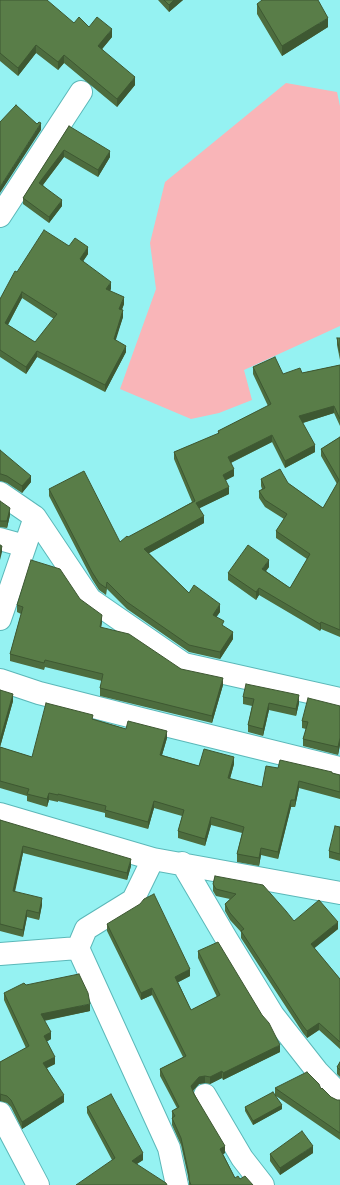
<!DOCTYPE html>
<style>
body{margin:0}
canvas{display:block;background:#95f2f2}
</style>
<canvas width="340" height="1185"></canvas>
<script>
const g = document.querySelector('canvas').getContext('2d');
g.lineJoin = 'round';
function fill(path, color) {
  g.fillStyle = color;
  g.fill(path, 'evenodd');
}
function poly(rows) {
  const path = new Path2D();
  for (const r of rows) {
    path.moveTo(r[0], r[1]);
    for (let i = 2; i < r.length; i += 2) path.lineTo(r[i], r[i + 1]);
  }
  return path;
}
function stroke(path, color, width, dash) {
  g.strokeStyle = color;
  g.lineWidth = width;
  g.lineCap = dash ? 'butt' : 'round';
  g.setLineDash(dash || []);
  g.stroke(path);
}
fill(poly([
 [286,83,337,92,340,106,340,326,244,370,252,400,219,413,191,419,120,389,156,289,150,243,165,182]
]), '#f9b5b8');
const street = poly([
 [0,216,81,92],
 [0,493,35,517,0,619],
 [35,517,90,599,184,664,340,699],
 [0,539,25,546],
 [0,680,39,693,145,720,340,768],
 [0,814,153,859,340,893],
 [182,863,226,938,273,1015,317,1071,340,1095],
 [78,948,169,1148,177,1185],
 [0,954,78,948,86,929,133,900,153,859],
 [205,1095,242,1158,263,1185],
 [0,1113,38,1185]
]);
stroke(street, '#5bb8b9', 24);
stroke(street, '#fff', 22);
fill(poly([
 [0,0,74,23,89,27,112,37,102,49,135,85,117,107,64,63,58,70,36,53,18,76,0,61],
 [158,0,183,0,169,12],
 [257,4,328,27,282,56,257,14],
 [69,126,110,157,98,177,64,157,43,185,62,206,49,223,23,204,23,198],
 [69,246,88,254,83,261,111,289,110,290,124,304,122,310,123,317,115,340,126,352,105,392,37,357,26,374,0,357,0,299,17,272],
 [22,298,54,319,35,342,8,325],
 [337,338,340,338,340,360,337,345],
 [340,365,340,426,334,413,303,423,315,452,285,468,272,442,231,463,234,476,225,480,229,494,199,508,204,523,149,553,189,593,220,612,216,617,233,639,220,659,189,652,127,609,107,589,106,595,99,590,92,579,49,496,49,489,120,542,192,502,174,459,174,452,218,434,218,431,268,406,253,374,253,367,283,374,302,373],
 [340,437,340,637,321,629,320,631,259,595,256,600,228,580,228,573,269,567,266,571,290,588,307,559,276,538,276,531,284,519,265,507,259,498,259,491,262,489,261,486,261,479,288,483,323,508,337,484,321,456,321,449],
 [0,450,31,482,22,493,7,483,1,481,0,481],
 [0,501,10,515,7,528,0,527],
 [80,599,102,622,101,627,181,669,223,685,212,723,100,696,100,688,102,681,45,667,44,670,10,661,10,654,21,614,17,612,17,605],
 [0,690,13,701,0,747,32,757,93,719,126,729,167,738,162,755,199,766,234,764,230,779,262,787,278,768,332,773,340,775,340,799,299,788,295,807,291,807,278,859,261,855,259,866,237,862,237,854,242,833,211,825,205,846,178,838,178,831,182,816,154,808,148,829,105,817,105,813,58,801,58,802,49,800,47,807,27,801,27,796,0,788],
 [243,697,299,703,296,716,269,710,263,736,248,732,248,725,252,706,243,704],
 [340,706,340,745,338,755,303,746,303,739,306,729,302,728,302,721],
 [0,820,131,866,127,880,23,853,15,892,42,905,39,920,27,917,23,937,0,931],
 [340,827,340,861,329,858,329,851],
 [215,876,294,921,338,929,314,948,340,979,340,1049,319,1030,307,1038,303,1033,241,938,241,932,230,920,225,911,225,904,230,899,216,896,213,891,213,884],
 [107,924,190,976,178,982,191,1010,217,997,198,958,198,951,280,1052,223,1080,222,1078,210,1084,205,1083,199,1084,193,1091,225,1153,223,1154,235,1178,240,1179,253,1185,189,1185,189,1181,181,1145,172,1125,172,1111,177,1108,160,1076,160,1069,183,1057,152,995,141,1000,107,931],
 [26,985,90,1011,44,1021,51,1039,46,1042,55,1064,47,1068,64,1102,22,1129,11,1107,7,1103,0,1101,0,1062,26,1048,4,1000,4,993],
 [340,1062,340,1077,337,1074,337,1067],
 [275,1088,321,1089,331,1097,337,1100,340,1100,340,1140,276,1096,282,1109,253,1125,245,1111,245,1107,275,1095],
 [87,1107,143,1160,137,1164,112,1160,87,1113],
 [313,1153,280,1175,270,1161,270,1154]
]), '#4d6c3e');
fill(poly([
 [174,0,183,0,169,12,169,5],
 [328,18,328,27,282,56,282,46],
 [112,29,112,37,98,54,98,46],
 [36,45,36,53,18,76,18,68],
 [64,55,64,63,58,70,58,62],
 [135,77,135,85,117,107,117,99],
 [41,123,41,130,0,193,0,187],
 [64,150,64,157,39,190,39,183],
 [110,151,110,157,98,177,98,170],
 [62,200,62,206,49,223,49,217],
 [88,247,88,254,80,266,80,259],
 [111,282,111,289,106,296,106,289],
 [22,292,22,298,5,330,5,323],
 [124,297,124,304,119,316,119,309],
 [123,310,123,317,114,346,114,339],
 [126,346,126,352,105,392,105,385],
 [37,351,37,357,26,374,26,367],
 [334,406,334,413,299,424,299,416],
 [272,435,272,442,228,464,228,457],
 [315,445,315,452,285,468,285,461],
 [234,469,234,476,223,482,223,475],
 [31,476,31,482,22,493,22,486],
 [229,487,229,494,196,510,196,503],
 [10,508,10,515,7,528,7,521],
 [204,516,204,523,144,556,144,549],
 [2,546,2,552,0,560,0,554],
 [269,560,269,567,262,576,262,569],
 [259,588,259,595,256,600,256,592],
 [220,604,220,612,213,622,213,615],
 [102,615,102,622,100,634,100,627],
 [321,622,321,629,320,631,320,624],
 [233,632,233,639,220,659,220,652],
 [223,678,223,685,212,723,212,716],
 [13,694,13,701,0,747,0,740],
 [299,695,299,703,296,716,296,709],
 [269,703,269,710,263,736,263,729],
 [167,731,167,738,160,762,160,755],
 [340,738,340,745,338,755,338,747],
 [234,757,234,764,228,785,228,778],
 [299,781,299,788,295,807,295,800],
 [49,793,49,800,47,807,47,799],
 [291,800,291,807,278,859,278,852],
 [154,801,154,808,148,829,148,822],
 [211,817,211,825,205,846,205,839],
 [23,846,23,853,13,898,13,891],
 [261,848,261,855,259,866,259,858],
 [131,859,131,866,127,880,127,873],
 [42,898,42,905,39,920,39,913],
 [27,910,27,917,23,937,23,930],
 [338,922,338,929,311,951,311,944],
 [190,969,190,976,175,984,175,977],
 [152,988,152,995,141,1000,141,993],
 [90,1004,90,1011,41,1021,41,1014],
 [319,1023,319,1030,307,1038,307,1031],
 [51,1032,51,1039,44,1043,44,1036],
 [280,1045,280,1052,223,1080,223,1073],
 [55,1057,55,1064,43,1070,43,1063],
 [222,1071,222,1078,210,1084,210,1077],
 [205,1076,205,1083,199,1084,191,1093,191,1086,199,1077],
 [0,1094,1,1094,1,1101,0,1101],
 [64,1095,64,1102,22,1129,22,1122],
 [282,1105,282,1109,253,1125,253,1121],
 [225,1146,225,1153,220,1156,220,1149],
 [313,1146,313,1153,280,1175,280,1168],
 [143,1153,143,1160,132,1167,132,1161]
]), '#3e5832');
const building = poly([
 [0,0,47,0,74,23,79,17,89,27,97,17,112,29,98,46,135,77,117,99,64,55,58,62,36,45,18,68,0,53,0,0],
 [164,0,174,0,169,5,164,0],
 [262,0,318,0,328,18,282,46,257,4,262,0],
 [16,105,37,124,39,122,41,123,0,187,0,122,16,105],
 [69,126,110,151,98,170,64,150,39,183,62,200,49,217,23,198,69,126],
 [44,230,69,246,75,238,88,247,80,259,111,282,106,289,124,297,119,309,123,310,114,339,126,346,105,385,37,351,26,367,0,350,0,299,15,271,17,272,44,230],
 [22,292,57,314,35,342,5,323,22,292],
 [337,338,340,338,340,353,337,338],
 [275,357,283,374,300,368,302,373,340,365,340,419,334,406,299,416,315,445,285,461,272,435,228,457,234,469,223,475,229,487,196,503,204,516,144,549,189,593,194,585,220,604,213,615,224,621,222,625,233,632,220,652,189,645,127,602,107,582,106,588,99,583,92,572,49,489,84,471,120,542,127,536,128,537,195,501,174,452,219,433,218,431,271,404,253,367,275,357],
 [340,437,340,630,321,622,320,624,259,588,256,592,228,573,248,545,269,560,262,569,290,588,310,554,276,531,287,514,265,500,259,491,265,488,261,479,280,469,288,483,323,508,339,480,321,449,340,437],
 [0,450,31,476,22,486,7,476,1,474,0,474,0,450],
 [0,501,10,508,7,521,0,521,0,501],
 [0,545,2,546,0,554,0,545],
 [31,560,60,569,80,599,102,615,100,627,129,634,181,669,223,678,212,716,100,688,103,674,45,660,44,663,10,654,23,607,17,605,31,560],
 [246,684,299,695,296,709,269,703,263,729,248,725,254,699,243,697,246,684],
 [0,690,13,694,0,740,0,690],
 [308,698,340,706,340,738,338,747,303,739,308,722,302,721,308,698],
 [46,703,93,715,92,719,126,729,128,721,167,731,160,755,199,766,204,749,234,757,228,778,262,787,266,766,278,768,280,760,332,772,332,773,340,775,340,792,299,781,295,800,291,800,278,852,261,848,259,858,237,854,244,827,211,817,205,839,178,831,184,810,154,801,148,822,105,810,106,806,58,794,58,795,49,793,47,799,27,794,29,789,0,781,0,747,32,757,46,703],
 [0,820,131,859,127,873,23,846,13,891,42,898,39,913,27,910,23,930,0,924,0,820],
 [335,826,340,827,340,854,329,851,335,826],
 [215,876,263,885,286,911,294,921,319,900,338,922,311,944,340,979,340,1042,319,1023,307,1031,303,1026,241,931,244,929,230,913,225,904,236,894,216,889,213,884,215,876],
 [154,894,190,969,175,977,191,1010,220,995,198,951,218,942,262,1015,269,1023,280,1045,223,1073,222,1071,210,1077,205,1076,199,1077,191,1086,194,1094,225,1146,220,1149,235,1178,238,1176,240,1179,245,1176,253,1185,191,1185,189,1180,189,1175,181,1138,172,1118,175,1116,172,1111,179,1107,160,1069,186,1056,152,988,141,993,107,924,140,904,144,899,154,894],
 [79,974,88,993,90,1004,41,1014,51,1032,44,1036,55,1057,43,1063,64,1095,22,1122,11,1100,7,1096,0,1094,0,1062,29,1046,4,993,24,983,26,985,79,974],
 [340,1062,340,1070,337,1067,340,1062],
 [307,1072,319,1084,321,1089,322,1088,331,1097,337,1100,340,1100,340,1133,275,1088,307,1072],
 [273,1092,282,1105,253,1121,245,1107,273,1092],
 [111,1094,143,1153,132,1161,166,1183,167,1185,76,1185,115,1158,87,1107,111,1094],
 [302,1131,313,1146,280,1168,270,1154,302,1131]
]);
fill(building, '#597d48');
stroke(building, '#3e5832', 1);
</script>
